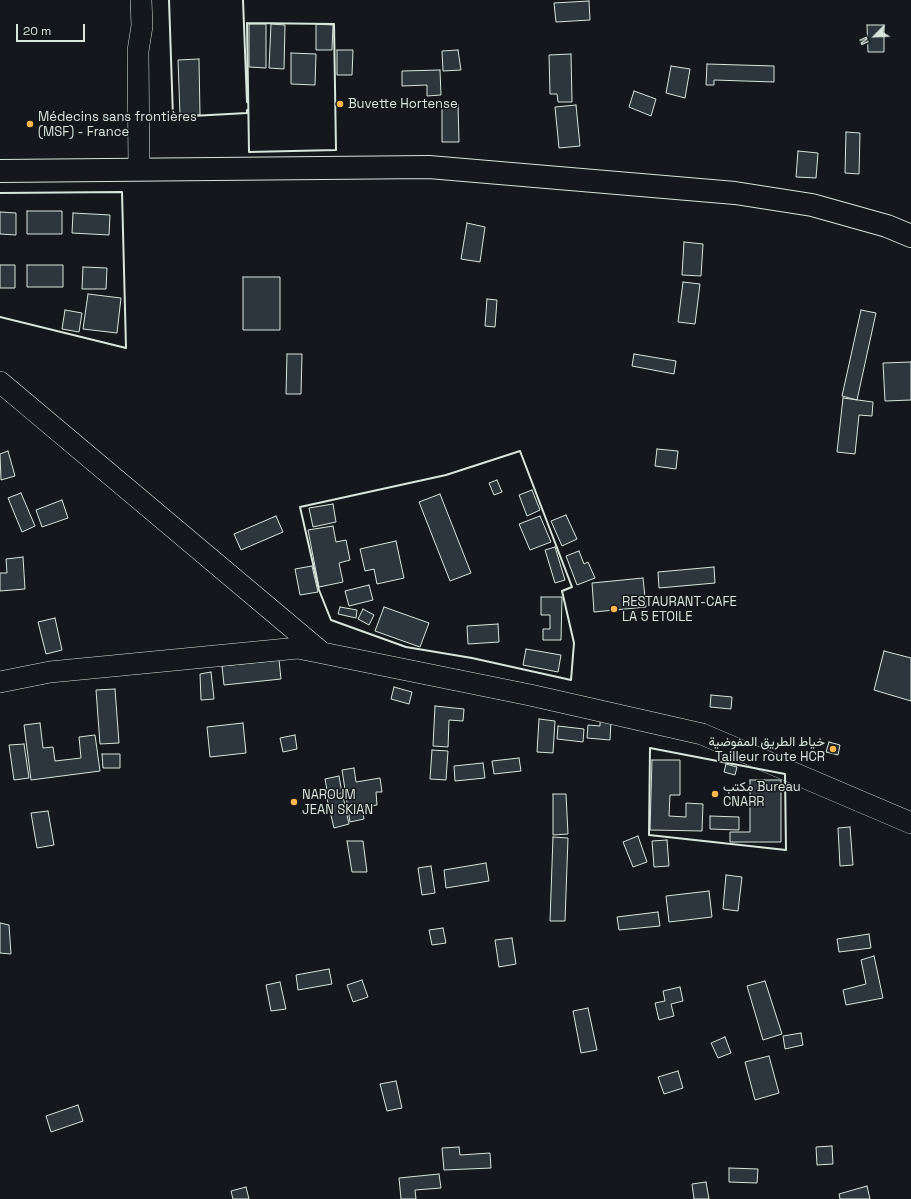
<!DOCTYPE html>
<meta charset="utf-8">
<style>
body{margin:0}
#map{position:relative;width:911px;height:1199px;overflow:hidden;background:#14181c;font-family:"Space Grotesk",sans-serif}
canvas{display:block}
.north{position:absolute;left:855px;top:16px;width:40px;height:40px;-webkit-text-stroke:3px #14181c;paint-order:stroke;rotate:246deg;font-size:11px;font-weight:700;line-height:16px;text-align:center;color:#d8e6dc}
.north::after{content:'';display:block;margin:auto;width:14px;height:18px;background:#d8e6dc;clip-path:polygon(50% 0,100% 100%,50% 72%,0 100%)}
.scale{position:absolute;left:16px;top:24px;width:69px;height:18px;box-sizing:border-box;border:2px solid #d8e6dc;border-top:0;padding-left:5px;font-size:12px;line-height:14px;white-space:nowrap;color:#d8e6dc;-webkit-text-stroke:3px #14181c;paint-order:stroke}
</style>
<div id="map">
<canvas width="911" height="1199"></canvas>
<div class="north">N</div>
<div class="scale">20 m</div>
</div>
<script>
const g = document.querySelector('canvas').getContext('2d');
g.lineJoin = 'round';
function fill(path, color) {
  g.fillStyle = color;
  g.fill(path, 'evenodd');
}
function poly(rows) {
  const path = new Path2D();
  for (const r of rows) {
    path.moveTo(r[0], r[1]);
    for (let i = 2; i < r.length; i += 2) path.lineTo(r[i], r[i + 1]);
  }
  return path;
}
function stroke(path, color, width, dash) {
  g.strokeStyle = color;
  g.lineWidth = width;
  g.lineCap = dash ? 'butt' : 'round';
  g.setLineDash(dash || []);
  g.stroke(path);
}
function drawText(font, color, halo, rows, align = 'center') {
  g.font = font + ' "Space Grotesk",Vazirmatn,sans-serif';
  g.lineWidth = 3;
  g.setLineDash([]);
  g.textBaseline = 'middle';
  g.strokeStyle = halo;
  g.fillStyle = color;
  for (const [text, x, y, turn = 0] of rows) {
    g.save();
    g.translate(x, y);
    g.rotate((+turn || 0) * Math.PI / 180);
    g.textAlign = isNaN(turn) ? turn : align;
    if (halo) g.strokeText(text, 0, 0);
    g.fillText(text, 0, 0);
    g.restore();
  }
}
const building = poly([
 [589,1,590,20,556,22,554,3,589,1],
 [249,24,266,24,266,68,249,67,249,24],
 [271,24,285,25,284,69,269,68,271,24],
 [316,24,333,25,332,50,316,50,316,24],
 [867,25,884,25,884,52,868,52,867,25],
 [337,50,353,50,352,75,337,75,337,50],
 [458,50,461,70,443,71,442,51,458,50],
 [291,53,316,54,315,85,291,84,291,53],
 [571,54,572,102,558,102,557,94,550,94,549,55,571,54],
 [199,59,200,115,180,115,178,60,199,59],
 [707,64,774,66,774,82,714,80,714,85,706,85,707,64],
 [671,66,690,69,685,98,666,93,671,66],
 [440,70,441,95,427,96,427,85,402,86,402,71,440,70],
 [634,91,656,99,651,116,629,107,634,91],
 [442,104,458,104,459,142,442,142,442,104],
 [576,105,580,146,559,148,555,107,576,105],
 [846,132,860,133,859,174,845,173,846,132],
 [798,151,818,153,816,178,796,177,798,151],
 [27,211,62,211,62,234,27,234,27,211],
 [0,212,16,213,16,235,0,234,0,212],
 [73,213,110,215,109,235,72,233,73,213],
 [467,223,485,227,480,262,461,259,467,223],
 [684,242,703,244,701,276,682,275,684,242],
 [0,265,15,265,15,288,0,288,0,265],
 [27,265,63,265,63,287,27,287,27,265],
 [83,267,107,268,106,289,82,289,83,267],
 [243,277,280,277,280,330,243,330,243,277],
 [683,282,700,284,695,324,678,322,683,282],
 [88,294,121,298,117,333,83,329,88,294],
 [487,299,497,300,495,327,485,326,487,299],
 [65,310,82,313,79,332,62,329,65,310],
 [861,310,876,313,857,400,842,396,861,310],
 [287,354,302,354,301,394,286,394,287,354],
 [634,354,676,361,674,374,632,366,634,354],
 [911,362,911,400,885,401,883,363,911,362],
 [843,398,873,402,872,416,859,415,855,454,837,452,843,398],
 [657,449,678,451,676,469,655,466,657,449],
 [8,451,15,476,1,480,0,454,8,451],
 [497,480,502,492,494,495,489,483,497,480],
 [532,490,540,510,527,516,519,495,532,490],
 [21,493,35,526,22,532,8,498,21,493],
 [440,494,471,573,450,581,419,502,440,494],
 [62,500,68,518,42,527,36,510,62,500],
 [333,504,336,522,313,527,309,508,333,504],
 [566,515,577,539,562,546,551,521,566,515],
 [276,516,283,532,241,550,234,534,276,516],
 [540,516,551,542,530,550,519,524,540,516],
 [333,526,336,542,346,540,350,560,339,563,343,582,319,587,308,530,333,526],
 [396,541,404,578,377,584,374,569,365,571,360,549,396,541],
 [555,547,565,580,555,583,545,550,555,547],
 [579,551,584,564,588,562,595,578,577,585,566,556,579,551],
 [23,557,25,589,0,591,0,573,7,573,6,559,23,557],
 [312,566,318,592,300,595,295,569,312,566],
 [714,567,715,583,659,588,658,572,714,567],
 [643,578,646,607,594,612,592,583,643,578],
 [369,585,373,600,349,606,345,591,369,585],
 [541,597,562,597,561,640,543,640,543,629,550,629,550,615,541,615,541,597],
 [340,607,357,610,356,618,338,614,340,607],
 [384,607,429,623,420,647,375,631,384,607],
 [363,609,374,615,369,625,358,619,363,609],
 [55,618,62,650,46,654,38,622,55,618],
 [498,624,499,642,468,644,467,626,498,624],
 [526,649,561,655,558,672,523,665,526,649],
 [884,651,911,658,911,701,874,690,884,651],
 [279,660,281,679,224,685,222,666,279,660],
 [211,672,214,699,201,700,200,674,211,672],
 [394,687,412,692,409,704,391,699,394,687],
 [115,689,119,743,100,744,96,690,115,689],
 [711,695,732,697,731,709,710,707,711,695],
 [435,706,464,709,463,721,449,720,448,747,433,746,435,706],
 [539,719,555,721,553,753,537,752,539,719],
 [600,720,611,721,610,740,587,738,588,725,600,726,600,720],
 [40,723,43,748,53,747,55,761,81,758,79,737,95,735,100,771,31,780,24,725,40,723],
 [243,723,246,753,210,757,207,727,243,723],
 [558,726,584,729,583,742,557,739,558,726],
 [295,735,297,749,283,752,280,738,295,735],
 [829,742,840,745,838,755,826,752,829,742],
 [24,744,29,778,14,780,9,745,24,744],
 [432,750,448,751,446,780,430,779,432,750],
 [102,754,120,754,120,768,103,768,102,754],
 [519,758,521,771,494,774,492,761,519,758],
 [652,760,680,760,680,795,670,795,669,816,686,817,686,803,703,804,702,831,650,830,652,760],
 [483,763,485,778,455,781,454,766,483,763],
 [726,764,737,767,735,775,724,772,726,764],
 [354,768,356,782,380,778,382,792,376,792,377,805,362,807,364,819,350,822,342,770,354,768],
 [339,776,342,793,328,796,325,779,339,776],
 [750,780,781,780,781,842,730,842,730,832,750,832,750,780],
 [553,794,566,794,568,834,553,835,553,794],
 [343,796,349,824,334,828,327,799,343,796],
 [48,811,54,845,37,848,31,813,48,811],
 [710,816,739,817,739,830,710,829,710,816],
 [850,827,853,865,840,866,838,828,850,827],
 [638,836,647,862,633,867,623,842,638,836],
 [553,837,568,838,565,921,550,921,553,837],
 [667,840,669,866,654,867,652,841,667,840],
 [347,841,363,841,367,872,352,872,347,841],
 [486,863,489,881,446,888,444,870,486,863],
 [431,866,435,893,422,895,418,868,431,866],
 [726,875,742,877,738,911,723,909,726,875],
 [709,891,712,917,669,922,666,896,709,891],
 [658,912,660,926,619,930,617,917,658,912],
 [0,923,9,925,11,954,0,953,0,923],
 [443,928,446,943,432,945,429,930,443,928],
 [869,934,871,948,839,952,837,939,869,934],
 [512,938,516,964,499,967,495,940,512,938],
 [874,956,883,998,846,1005,843,990,866,984,861,960,874,956],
 [329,969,332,984,298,990,296,975,329,969],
 [362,980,368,997,353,1002,347,985,362,980],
 [765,981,782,1034,763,1040,747,986,765,981],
 [280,982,286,1009,271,1011,266,985,280,982],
 [680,987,683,1001,671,1004,674,1016,659,1020,655,1003,665,1001,663,991,680,987],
 [588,1008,597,1050,581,1053,573,1011,588,1008],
 [801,1033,803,1045,785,1049,783,1036,801,1033],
 [725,1037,731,1053,718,1058,711,1043,725,1037],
 [769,1056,779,1093,755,1100,745,1062,769,1056],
 [678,1071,683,1088,664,1094,658,1077,678,1071],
 [396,1081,402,1108,387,1111,380,1084,396,1081],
 [78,1105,83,1121,51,1132,46,1116,78,1105],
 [832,1146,833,1164,817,1165,816,1147,832,1146],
 [459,1147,460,1155,490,1153,491,1168,444,1170,442,1148,459,1147],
 [729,1168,758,1169,757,1183,729,1182,729,1168],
 [439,1174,441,1188,415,1190,416,1199,401,1199,399,1178,439,1174],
 [706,1182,709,1199,694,1199,692,1184,706,1182],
 [867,1186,870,1199,840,1199,839,1194,867,1186],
 [246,1187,249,1199,233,1199,231,1191,246,1187]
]);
fill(building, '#2c363c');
stroke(building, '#d8e6dc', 1);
const minor = poly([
 [139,169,138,51,142,26,141,0],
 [0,382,320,651],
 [0,682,50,672,298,648,530,695,702,734,911,823]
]);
const primary = poly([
 [0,171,429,167,735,193,812,205,887,226,911,236]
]);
stroke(minor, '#d8e6dc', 22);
stroke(primary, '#d8e6dc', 24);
stroke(minor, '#14181c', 21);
stroke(primary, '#14181c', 22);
stroke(poly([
 [169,0,173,117,247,113,247,110],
 [243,0,247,102],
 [247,23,334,24,336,150,249,152,247,23],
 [0,193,122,192,126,348,0,317],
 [520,451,572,587,562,591,574,643,571,680,472,658,406,647,331,620,319,590,300,507,446,475,520,451],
 [650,748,785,774,786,850,649,835,650,748]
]), '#d8e6dc', 2);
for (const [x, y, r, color] of [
 [340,104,4,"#ffb74d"],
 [30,124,4,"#ffb74d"],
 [614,609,4,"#ffb74d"],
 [833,749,4,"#ffb74d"],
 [715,794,4,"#ffb74d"],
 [294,802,4,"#ffb74d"]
]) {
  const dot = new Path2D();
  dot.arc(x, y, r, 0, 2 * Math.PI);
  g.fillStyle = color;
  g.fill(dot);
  stroke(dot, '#14181c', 1.5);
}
drawText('13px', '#d8e6dc', '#14181c', [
 ["Buvette Hortense",348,104],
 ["Médecins sans frontières",38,117],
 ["(MSF) - France",38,132],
 ["RESTAURANT-CAFE",622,602],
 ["LA 5 ETOILE",622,617],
 ["خياط الطريق المفوضية",825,742,"right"],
 ["Tailleur route HCR",825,757,"right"],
 ["مكتب Bureau",723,787],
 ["CNARR",723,802],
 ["NAROUM",302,795],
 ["JEAN SKIAN",302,810]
], 'left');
</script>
